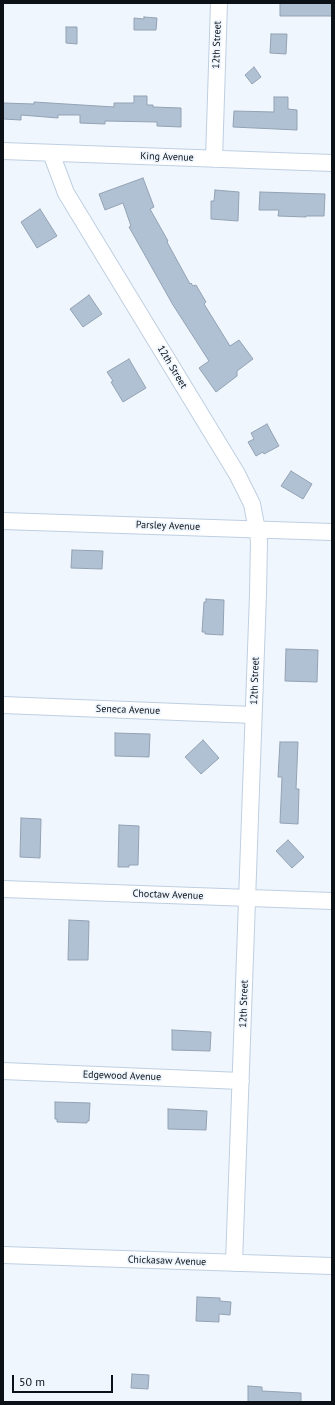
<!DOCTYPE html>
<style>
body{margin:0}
#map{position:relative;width:335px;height:1405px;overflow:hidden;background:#eff6fd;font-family:"PT Sans",sans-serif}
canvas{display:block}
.frame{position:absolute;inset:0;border:4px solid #0c1118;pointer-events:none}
.scale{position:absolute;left:12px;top:1375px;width:101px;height:18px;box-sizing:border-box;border:2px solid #0c1118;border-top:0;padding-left:5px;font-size:12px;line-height:14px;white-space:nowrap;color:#0c1118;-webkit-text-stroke:3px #eff6fd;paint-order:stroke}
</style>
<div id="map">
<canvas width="335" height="1405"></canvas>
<div class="frame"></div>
<div class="scale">50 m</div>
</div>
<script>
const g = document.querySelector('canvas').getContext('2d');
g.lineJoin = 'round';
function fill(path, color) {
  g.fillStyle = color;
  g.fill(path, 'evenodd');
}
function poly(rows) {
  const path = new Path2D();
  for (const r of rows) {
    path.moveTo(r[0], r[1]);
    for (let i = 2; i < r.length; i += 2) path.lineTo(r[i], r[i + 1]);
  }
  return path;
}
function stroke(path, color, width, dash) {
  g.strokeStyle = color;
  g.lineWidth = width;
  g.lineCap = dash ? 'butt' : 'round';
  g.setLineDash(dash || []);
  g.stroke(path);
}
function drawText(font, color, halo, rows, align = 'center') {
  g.font = font + ' "PT Sans",sans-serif';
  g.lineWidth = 3.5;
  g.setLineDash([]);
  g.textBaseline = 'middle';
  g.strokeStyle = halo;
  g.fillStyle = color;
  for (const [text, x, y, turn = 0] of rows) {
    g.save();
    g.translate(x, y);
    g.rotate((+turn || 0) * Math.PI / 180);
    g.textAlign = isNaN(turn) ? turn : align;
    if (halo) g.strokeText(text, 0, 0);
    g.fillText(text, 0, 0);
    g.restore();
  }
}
const building = poly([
 [280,3,332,3,332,16,280,16,280,3],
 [144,17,157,18,156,30,134,30,134,18,144,19,144,17],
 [66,27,77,27,77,44,66,43,66,27],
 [271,34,287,34,286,54,270,53,271,34],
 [254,67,261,77,252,84,245,75,254,67],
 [134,96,147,96,147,105,153,105,153,107,181,108,181,127,157,126,157,122,105,121,105,124,80,123,80,115,58,115,58,118,21,115,21,120,3,119,3,103,34,104,34,102,114,107,114,103,134,103,134,96],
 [274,97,288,97,288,109,297,110,297,130,233,127,234,111,274,112,274,97],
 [143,178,154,207,150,209,168,241,167,242,190,284,191,283,193,286,196,285,206,302,204,304,230,346,239,340,253,359,237,371,237,376,216,392,199,368,209,361,173,305,129,227,131,226,123,203,105,210,99,194,143,178],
 [215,190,239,192,238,221,211,219,211,201,214,201,215,190],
 [260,192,325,194,324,216,306,216,306,217,278,216,279,210,259,210,260,192],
 [40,209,57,236,37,248,21,222,40,209],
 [89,295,102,314,83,327,70,309,89,295],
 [129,359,146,388,123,402,111,382,113,381,107,372,129,359],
 [267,424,279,446,264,454,263,452,256,456,248,442,254,439,251,433,267,424],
 [291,471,312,484,303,499,281,486,291,471],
 [72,550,103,551,102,569,71,568,72,550],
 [206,599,224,600,223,635,205,634,205,632,202,632,204,602,206,602,206,599],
 [286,649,318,650,317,682,285,681,286,649],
 [115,733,150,734,149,757,115,756,115,733],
 [203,740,219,758,201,774,185,757,203,740],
 [280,742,298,742,296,789,299,789,298,824,280,823,282,777,278,777,280,742],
 [21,818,41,819,40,858,20,857,21,818],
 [119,825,139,826,138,865,129,865,129,867,118,867,119,825],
 [288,840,304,857,292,868,276,851,288,840],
 [69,920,89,921,88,960,68,960,69,920],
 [172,1030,211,1032,210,1051,172,1050,172,1030],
 [55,1102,90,1103,89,1121,87,1121,87,1123,57,1122,57,1119,55,1119,55,1102],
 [168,1109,207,1111,206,1130,168,1129,168,1109],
 [197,1297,220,1298,220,1301,231,1302,230,1315,219,1314,219,1322,196,1321,197,1297],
 [132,1374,149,1375,148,1389,131,1388,132,1374],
 [248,1386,262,1387,262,1391,301,1393,301,1402,248,1402,248,1386]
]);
fill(building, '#b0c1d3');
stroke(building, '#93a2b4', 1);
const minor = poly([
 [3,151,332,163],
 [51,153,66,193,237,474,252,504,257,530,259,541,258,594,234,1263],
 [214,159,219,3],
 [3,521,332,532],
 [3,705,253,715],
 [3,889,332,901],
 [3,1071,241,1081],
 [3,1255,332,1266]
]);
stroke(minor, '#bfcfe2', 18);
stroke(minor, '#fff', 16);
drawText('10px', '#0c1118', '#eff6fd', [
 ["12th Street",217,45,-88],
 ["King Avenue",167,157,2],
 ["12th Street",172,367,59],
 ["Parsley Avenue",168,526,2],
 ["12th Street",255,681,-88],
 ["Seneca Avenue",128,710,2],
 ["Choctaw Avenue",168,895,2],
 ["12th Street",244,1004,-88],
 ["Edgewood Avenue",122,1076,2],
 ["Chickasaw Avenue",167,1261,2]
]);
</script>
